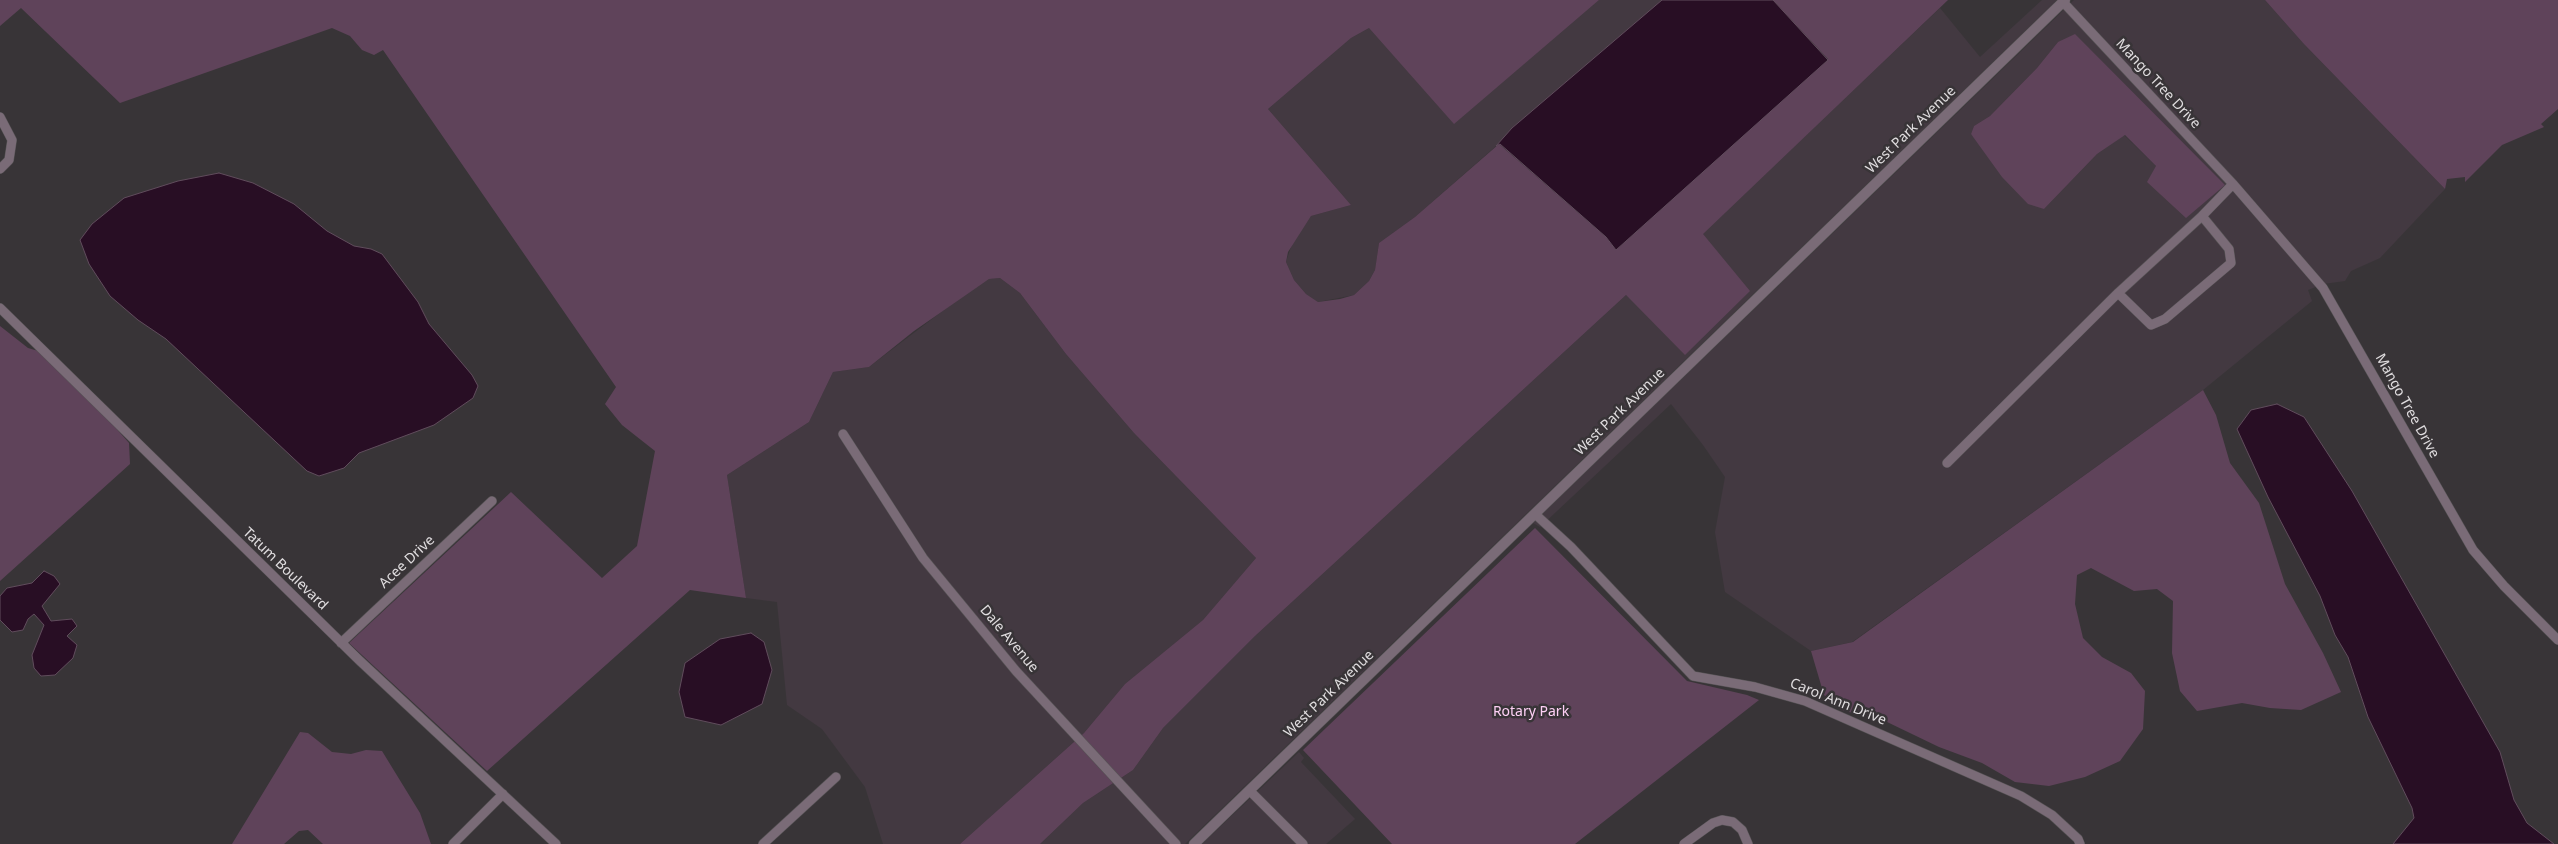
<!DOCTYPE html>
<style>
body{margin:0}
canvas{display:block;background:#383437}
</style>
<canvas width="2558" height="844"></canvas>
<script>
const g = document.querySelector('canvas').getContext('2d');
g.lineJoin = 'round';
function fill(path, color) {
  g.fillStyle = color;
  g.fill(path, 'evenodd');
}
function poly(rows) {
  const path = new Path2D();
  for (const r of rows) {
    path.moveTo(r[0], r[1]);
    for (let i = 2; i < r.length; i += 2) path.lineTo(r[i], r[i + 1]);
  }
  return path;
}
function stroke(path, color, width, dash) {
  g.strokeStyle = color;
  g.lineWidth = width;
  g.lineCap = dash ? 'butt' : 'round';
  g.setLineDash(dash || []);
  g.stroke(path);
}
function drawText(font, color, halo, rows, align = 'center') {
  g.font = font + ' "Noto Sans",sans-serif';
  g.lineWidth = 5;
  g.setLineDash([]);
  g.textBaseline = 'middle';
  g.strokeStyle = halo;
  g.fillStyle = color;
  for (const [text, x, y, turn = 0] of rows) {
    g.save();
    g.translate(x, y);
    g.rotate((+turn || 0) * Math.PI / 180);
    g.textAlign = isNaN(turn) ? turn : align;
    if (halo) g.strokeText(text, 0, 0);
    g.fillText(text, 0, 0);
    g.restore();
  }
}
fill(poly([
 [1599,0,1662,0,1512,128,1496,146,1415,217,1379,243,1375,270,1369,281,1354,295,1318,302,1306,294,1294,280,1286,262,1293,241,1311,216,1351,205,1268,109,1351,38,1369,28,1454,123],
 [2042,0,2057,0,1185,844,1040,844,1083,803,1133,770,1163,728,1255,636,1626,295,1685,354,1749,291,1702,234,1940,8,1980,57],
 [2074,0,2265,0,2303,43,2445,189,2380,258,2351,271,2345,281,2323,284,2308,290,2312,301,2203,390,1852,642,1811,651,1725,592,1715,532,1725,477,1703,445,1671,404,1540,527,1533,523],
 [2058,42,2225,185,2156,166,2124,135,2097,154,2044,209,1971,134,1974,126,1990,116,2037,68],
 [1000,278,1020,293,1066,354,1134,433,1256,558,1203,620,1125,684,1084,733,960,844,883,844,865,787,822,729,787,705,777,602,746,598,727,475,809,422,833,372,869,367,961,297,989,279],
 [1299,752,1304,758,1301,762,1355,819,1326,844,1202,844]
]), '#433941');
fill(poly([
 [0,0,1599,0,1454,124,1369,28,1351,38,1268,109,1351,205,1311,216,1288,252,1286,262,1294,280,1306,294,1318,302,1340,299,1354,295,1369,281,1375,270,1379,243,1415,217,1499,144,1606,237,1616,250,1828,59,1773,0,1948,0,1703,234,1750,291,1685,355,1626,295,1255,636,1163,728,1133,770,1083,803,1040,844,960,844,1084,733,1125,684,1203,620,1256,558,1134,433,1066,354,1020,293,1000,278,989,279,914,331,869,367,833,372,809,422,727,475,746,598,690,590,487,771,349,643,511,492,602,578,637,546,655,451,622,425,605,404,616,387,383,50,374,55,362,50,350,36,332,28,120,103,21,8,0,26],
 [2265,0,2558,0,2558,109,2541,124,2544,127,2502,145,2465,182,2465,177,2447,179,2445,189,2303,43],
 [2075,34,2225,185,2186,218,2147,182,2156,166,2125,135,2097,154,2044,209,2028,204,2002,177,1971,134,1974,126,1990,116,2037,68,2058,42],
 [0,326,28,348,52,355,129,443,130,464,0,581],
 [2203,390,2216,415,2230,463,2259,503,2285,584,2323,653,2341,692,2301,710,2270,708,2242,703,2197,711,2180,691,2172,653,2173,601,2157,589,2134,591,2091,568,2077,575,2075,604,2083,638,2102,657,2131,673,2145,691,2143,729,2120,761,2085,777,2049,786,2015,782,1982,763,1939,747,1885,721,1841,710,1824,695,1811,651,1853,642],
 [1535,528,1687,681,1747,695,1759,700,1575,844,1392,844,1303,750],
 [300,732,308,733,332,752,351,754,366,750,382,751,420,813,431,844,323,844,308,830,299,831,284,844,232,844]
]), '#5f435a');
const water = poly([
 [1662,0,1773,0,1828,60,1616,250,1606,237,1500,144,1496,146,1512,128,1662,0],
 [219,173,253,183,294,204,327,231,354,246,371,249,382,254,418,302,429,324,472,375,478,386,473,398,434,425,359,453,344,468,319,476,307,471,166,339,138,320,110,296,89,264,80,240,92,224,124,198,178,181,219,173],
 [2277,404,2304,417,2352,491,2500,752,2514,800,2527,823,2554,844,2393,844,2414,818,2412,808,2368,717,2348,657,2335,635,2320,596,2268,497,2237,429,2251,410,2277,404],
 [44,571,54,576,60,584,42,606,51,621,72,619,77,626,67,636,77,645,73,658,55,675,41,676,34,668,32,655,44,625,34,614,28,619,23,630,12,632,0,620,0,596,7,588,32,583,44,571],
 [751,633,764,642,772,670,762,704,721,725,685,717,679,692,685,663,720,639,751,633]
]);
fill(water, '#280e24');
stroke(water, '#604c5c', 1);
const minor = poly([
 [2063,2,2233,184,2323,288,2473,550,2504,586,2558,640],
 [0,117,12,140,9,160,0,169],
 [2118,293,2151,325,2165,319,2231,263,2229,249,2202,216],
 [0,308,359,660,556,844],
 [843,434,923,558,1016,671,1176,844],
 [1947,463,2118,293,2202,216,2233,184],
 [1535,514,1571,547,1693,676,1755,687,1805,701,2021,796,2052,815,2078,839,2080,844],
 [341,643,492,501],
 [1250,791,1303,844],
 [453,844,503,794],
 [763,844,836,777],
 [1684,844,1713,823,1722,820,1733,822,1742,830,1748,844]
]);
const tertiary = poly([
 [1194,844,2065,0]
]);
stroke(minor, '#565355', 10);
stroke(tertiary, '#565355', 11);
stroke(minor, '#7a6b77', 9);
stroke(tertiary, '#7a6b77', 10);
drawText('14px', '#e1dee0', '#383437', [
 ["Mango Tree Drive",2158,84,47],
 ["West Park Avenue",1911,130,-44],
 ["Mango Tree Drive",2407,406,61],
 ["West Park Avenue",1620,412,-44],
 ["Acee Drive",407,562,-43],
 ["Tatum Boulevard",285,569,44],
 ["Dale Avenue",1009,639,50],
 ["West Park Avenue",1329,694,-44],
 ["Carol Ann Drive",1838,702,22]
]);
drawText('14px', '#fed0f5', '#383437', [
 ["Rotary Park",1531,712]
]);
</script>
